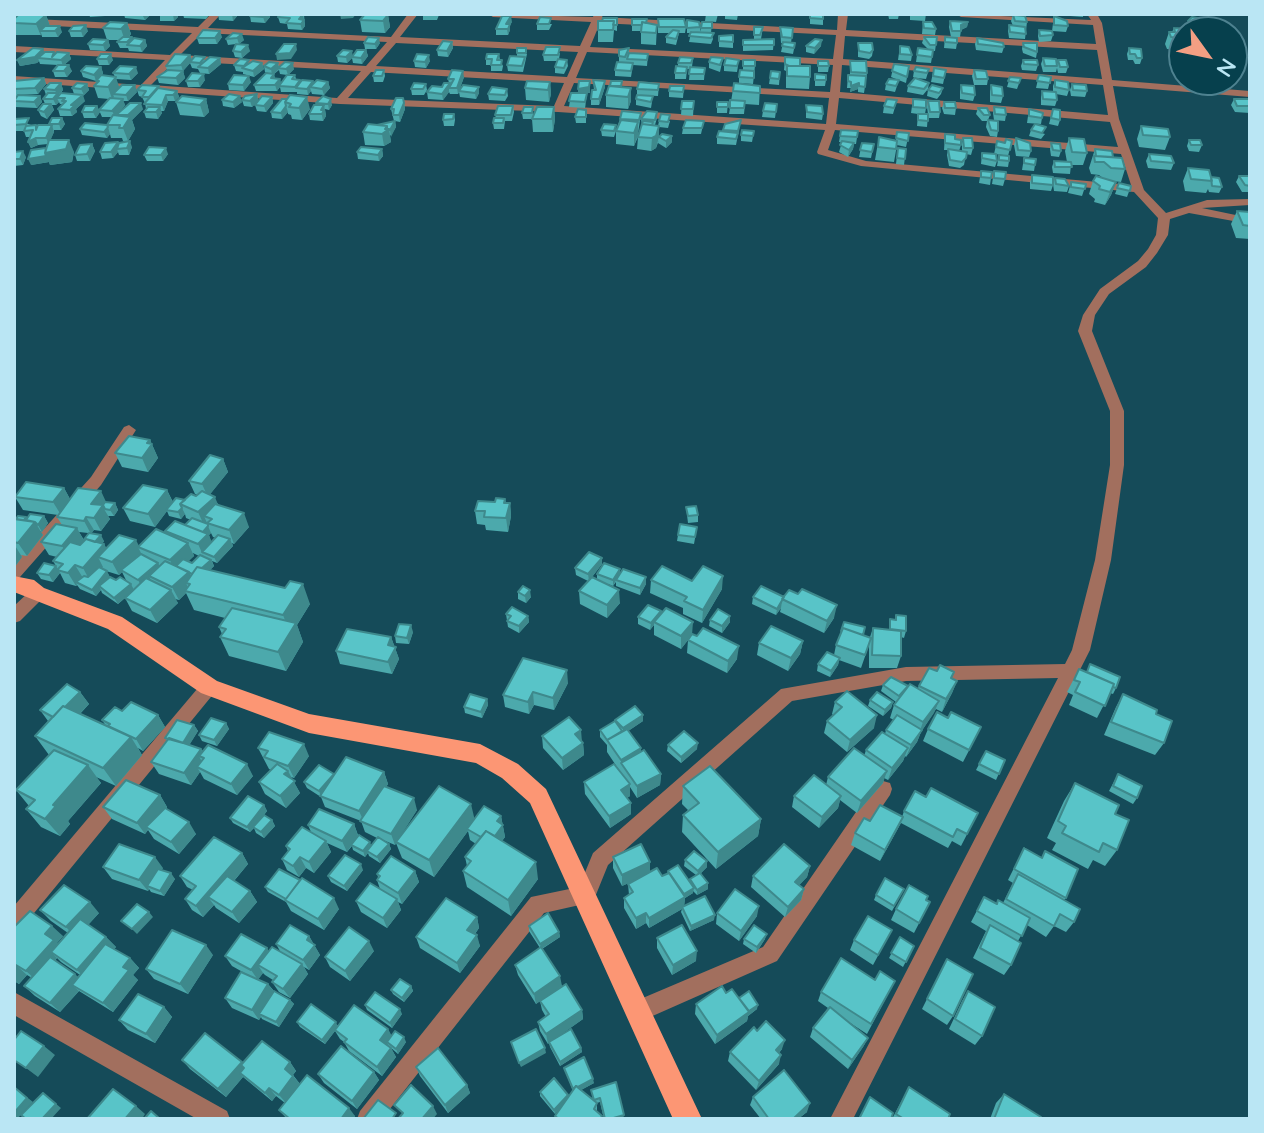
<!DOCTYPE html>
<style>
body{margin:0}
#map{position:relative;width:1264px;height:1133px;overflow:hidden;background:#154b59;font-family:Quicksand,sans-serif}
canvas{display:block}
.frame{position:absolute;inset:0;border:16px solid #bae6f4;pointer-events:none}
.north{position:absolute;left:1168px;top:16px;width:80px;height:80px;box-sizing:border-box;background:#06404d;border:2px solid #4e8290;border-radius:50%;rotate:123deg;font-size:22px;font-weight:700;line-height:32px;text-align:center;color:#bae6f4}
.north::after{content:'';display:block;margin:auto;width:28px;height:36px;background:#f39f83;clip-path:polygon(50% 0,100% 100%,50% 72%,0 100%)}
</style>
<div id="map">
<canvas width="1264" height="1133"></canvas>
<div class="frame"></div>
<div class="north">N</div>
</div>
<script>
const g = document.querySelector('canvas').getContext('2d');
g.lineJoin = 'round';
function poly(rows) {
  const path = new Path2D();
  for (const r of rows) {
    path.moveTo(r[0], r[1]);
    for (let i = 2; i < r.length; i += 2) path.lineTo(r[i], r[i + 1]);
  }
  return path;
}
function fill(path, color) {
  g.fillStyle = color;
  g.fill(path, 'evenodd');
}
function stroke(path, color, width, dash) {
  g.strokeStyle = color;
  g.lineWidth = width;
  g.lineCap = dash ? 'butt' : 'round';
  g.setLineDash(dash || []);
  g.stroke(path);
}
fill(poly([
 [211,14,221,14,208,28,391,37,408,14,418,14,400,37,580,46,591,22,493,17,488,14,593,17,594,14,604,14,602,17,837,30,838,14,848,14,846,30,1096,44,1093,25,961,17,956,14,1091,20,1087,14,1097,14,1102,23,1112,80,1250,91,1250,97,1113,86,1119,119,1144,190,1166,213,1207,200,1250,199,1250,205,1202,208,1250,218,1250,224,1189,213,1170,219,1168,235,1157,253,1146,267,1109,294,1095,315,1092,331,1124,411,1124,465,1111,560,1090,650,853,1119,830,1119,1058,678,906,681,792,701,608,865,593,902,544,913,382,1119,357,1119,360,1111,531,897,579,887,593,853,781,689,906,667,1065,664,1072,650,1095,560,1110,465,1110,411,1078,331,1083,315,1100,289,1138,261,1148,249,1156,235,1158,218,1134,192,861,166,818,154,817,152,825,130,558,112,340,104,14,82,14,76,141,85,165,60,14,52,14,46,170,55,192,33,14,24,14,18,198,27,211,14],
 [600,23,836,35,833,59,590,47,600,23],
 [202,33,387,42,366,66,180,55,202,33],
 [845,36,1097,50,1102,79,843,59,845,36],
 [396,43,578,52,567,77,376,66,396,43],
 [587,52,833,65,830,92,576,78,587,52],
 [175,61,361,71,337,98,151,85,175,61],
 [842,65,1103,85,1108,115,840,92,842,65],
 [371,72,564,83,554,106,348,98,371,72],
 [574,83,829,98,826,124,564,106,574,83],
 [839,98,1110,122,1118,147,836,124,839,98],
 [835,130,1121,154,1131,185,866,161,828,150,835,130],
 [129,425,136,430,101,485,20,577,14,579,14,562,91,477,124,427,129,425],
 [37,588,43,590,45,594,43,598,20,621,14,623,14,606,31,590,37,588],
 [209,680,215,682,218,687,215,692,21,929,14,932,14,906,203,682,209,680],
 [883,781,890,783,892,789,890,795,777,961,639,1022,631,1019,628,1011,631,1003,763,947,876,783,883,781],
 [14,992,227,1111,230,1119,197,1119,14,1015,14,992]
]), '#a26f5e');
fill(poly([
 [14,576,34,580,44,588,122,617,217,681,309,714,480,744,518,764,546,789,702,1119,673,1119,530,803,502,778,476,763,309,733,201,693,108,629,14,592,14,576]
]), '#fc9674');
fill(poly([
 [89,14,107,14,105,16,90,17],
 [124,14,151,14,145,20,125,18],
 [160,14,177,14,178,17,174,21,160,21],
 [183,14,210,14,206,19,184,18],
 [218,14,238,15,233,21,219,20],
 [252,14,269,14,270,17,265,23,251,22,250,16],
 [281,14,314,14,313,15,304,15,305,26,302,30,288,29,287,24,280,23,278,17],
 [423,14,439,14,439,15,437,20,423,20],
 [706,14,718,14,716,22,705,21],
 [725,14,738,14,737,20,725,19],
 [810,14,823,19,823,25,810,24],
 [888,14,899,14,898,19,889,19],
 [910,14,926,14,925,21,910,20],
 [1070,14,1083,14,1083,17,1070,16],
 [46,15,50,26,62,32,58,37,42,37,42,35,14,35,14,19],
 [388,15,390,27,385,33,362,32,360,20],
 [1013,15,1027,22,1025,39,1009,38,1008,31,1009,25,1013,26,1011,21],
 [1054,16,1068,26,1066,32,1052,31],
 [1192,17,1200,25,1197,29,1186,27],
 [617,18,617,31,614,30,613,42,598,42,598,30],
 [632,19,657,25,656,45,641,44,641,31,632,31],
 [658,19,686,27,685,33,679,33,676,45,666,43,666,37,670,33,658,33],
 [687,20,700,27,700,32,702,22,712,22,711,33,713,39,711,44,689,42,691,33,687,33],
 [950,21,968,22,967,27,961,30,960,37,951,37,949,27],
 [512,22,510,25,510,30,508,35,496,35,496,29],
 [923,22,936,29,935,35,922,34],
 [127,23,131,34,129,37,133,39,145,40,147,46,142,52,129,51,128,48,120,48,117,42,119,40,108,40,110,46,105,51,90,50,88,44,107,40,103,28],
 [537,24,552,24,549,30,537,30],
 [754,27,763,27,761,39,774,39,773,50,743,51,743,40,754,40],
 [780,27,793,28,791,43,794,49,793,54,781,52,783,43,781,43],
 [1174,28,1184,32,1184,50,1167,49,1165,44,1169,32,1172,32],
 [1039,30,1053,35,1051,41,1039,42,1038,36],
 [69,31,88,31,83,37,71,37],
 [233,33,244,40,239,44,250,51,242,58,235,57,233,51,236,44,228,45,226,39],
 [733,35,733,48,719,47,719,36],
 [222,37,217,44,199,44,197,38],
 [924,37,937,37,935,51,933,51,931,63,916,62,918,48,928,49,922,43],
 [945,37,957,43,956,49,944,48],
 [977,38,1004,47,1002,53,976,50,975,44],
 [452,42,453,48,448,57,438,56,437,50],
 [364,43,380,43,376,49,365,49],
 [858,43,873,50,872,56,869,59,858,57],
 [1023,43,1037,52,1036,58,1023,53,1022,49],
 [806,46,821,46,814,54,806,52],
 [900,46,912,55,911,61,898,60],
 [629,48,629,53,648,54,647,66,633,65,631,77,615,76,615,70,619,62,619,50],
 [1129,48,1142,58,1140,64,1135,64,1133,60,1128,60,1127,54],
 [366,50,368,56,362,64,353,63,352,58,347,63,338,62,337,56,353,56],
 [44,52,54,52,55,54,69,53,71,59,64,65,72,71,67,77,55,77,53,71,58,65,40,64,39,61,37,63,20,66,17,60],
 [517,53,527,54,523,72,508,71,507,65,517,57],
 [560,53,559,59,567,60,568,66,564,74,555,73,555,67,557,61,544,61,543,55],
 [101,54,113,60,109,65,99,65,97,59],
 [499,54,500,60,503,66,502,71,491,71,491,65,486,65,486,59],
 [190,55,192,60,206,60,220,58,221,64,209,74,200,73,198,69,192,68,190,63,183,71,178,71,183,71,185,78,178,85,159,83,157,77,167,71,166,66],
 [785,57,800,66,810,77,809,89,786,88,786,71,784,70],
 [693,58,692,67,705,68,704,80,689,80,690,69,687,69,686,79,675,79,675,73,678,67,678,63],
 [723,58,720,72,709,68,709,62],
 [1043,58,1057,64,1058,60,1068,67,1066,73,1058,73,1057,68,1056,72,1043,72,1041,64],
 [743,60,755,66,753,84,739,83,739,77,743,70],
 [1023,60,1038,65,1036,71,1022,70,1021,66],
 [414,61,430,61,426,68,415,67],
 [818,61,829,66,828,72,818,72],
 [850,61,867,73,864,93,858,92,858,89,850,92,851,88,847,88,848,75,850,76],
 [250,63,262,63,264,69,254,77,243,74,243,72,236,71,234,65],
 [278,63,279,68,294,69,288,75,295,75,296,79,300,82,314,84,328,82,330,88,324,95,312,94,311,91,308,95,297,94,297,92,281,92,280,87,277,91,256,91,254,85,268,73,265,72,264,66],
 [279,70,280,74,287,75,281,84,280,79,275,79,274,74],
 [894,64,909,66,906,83,891,77],
 [724,65,738,66,737,72,724,71],
 [101,67,103,73,102,75,115,77,113,73,138,73,131,80,116,79,119,88,137,92,128,101,123,101,125,105,121,110,143,109,132,120,135,129,128,141,123,141,122,138,111,138,110,134,107,138,82,135,80,129,107,125,112,117,102,117,99,110,109,99,98,98,94,86,97,83,96,81,83,77,81,71],
 [934,68,946,70,943,84,931,82],
 [929,69,926,79,916,78,929,83,928,89,923,95,907,92,908,86,915,78,913,77,914,71],
 [384,70,385,76,383,82,374,82,373,76],
 [974,70,988,79,987,85,974,85,972,76],
 [771,71,780,72,779,85,769,84],
 [815,74,826,80,825,86,815,86],
 [1039,75,1051,77,1048,89,1036,88],
 [464,77,459,91,479,87,479,93,476,99,460,97,459,92,458,94,450,94,449,92,443,100,428,99,427,92,449,83,448,79],
 [1010,77,1021,78,1017,89,1007,87],
 [44,78,46,84,38,94,18,95,40,96,42,102,37,108,15,107,14,104,14,81],
 [205,80,200,87,188,87,186,81],
 [593,80,605,81,605,87,599,105,591,105,591,99,594,90],
 [899,80,895,92,885,90,886,84],
 [1055,80,1069,90,1067,96,1056,94,1057,100,1055,106,1041,105,1041,97,1042,91,1053,92,1053,86],
 [622,81,622,87,631,88,631,101,628,109,606,107,606,95],
 [251,82,244,91,229,90,228,84],
 [550,82,551,94,549,102,526,100,525,88],
 [61,83,63,90,59,95,85,101,76,109,77,112,72,116,60,116,58,109,63,104,60,104,59,102,56,105,52,105,54,110,47,119,41,116,38,110,45,104,43,99,46,95,44,89],
 [734,83,760,86,759,105,745,104,744,114,729,114],
 [87,84,89,90,84,95,74,94,72,88],
 [426,84,427,90,424,95,412,95,411,89],
 [659,84,658,96,637,95,637,89],
 [1072,84,1087,91,1085,97,1071,96,1070,90],
 [961,85,975,95,973,101,960,99,960,91],
 [991,85,1003,96,1001,103,990,102,990,91],
 [684,86,683,98,669,97,669,91],
 [159,88,177,91,179,97,175,101,168,101,164,111,161,111,162,113,158,119,146,118,144,112,146,109,145,103,142,97,139,96,137,90],
 [943,88,941,94,937,99,927,96,928,90],
 [507,89,508,96,505,101,489,100,488,94],
 [571,93,590,93,587,93,585,108,569,107],
 [257,94,258,101,252,107,244,106,242,100],
 [323,96,332,105,329,110,325,109,326,116,323,121,310,120,309,114,316,105,316,103],
 [272,97,273,103,266,112,257,111,255,105],
 [403,98,405,109,400,122,395,121,396,127,390,136,391,142,384,146,365,145,363,132,377,125,394,121,391,109],
 [206,99,209,112,204,117,180,115,176,102],
 [282,99,310,109,302,120,292,119,291,115,288,114,288,112,282,119,272,118,271,112],
 [636,99,652,102,651,108,636,105],
 [913,99,926,108,925,114,928,114,927,107,928,101,940,112,939,118,929,118,928,115,927,127,917,126,918,114,911,113],
 [1234,99,1250,99,1250,113,1235,112,1231,105],
 [222,100,242,102,234,108,223,106],
 [897,100,893,114,883,113,884,106],
 [682,101,694,101,693,116,681,115],
 [717,102,728,102,727,113,717,113],
 [944,102,956,108,955,115,944,114,942,108],
 [777,104,775,118,762,117,763,111],
 [806,105,823,114,822,120,806,118],
 [97,106,100,112,96,118,84,118,82,112],
 [513,106,514,112,512,121,505,121,504,129,494,129,493,123,496,118,495,115],
 [533,107,533,116,554,107,555,119,553,132,533,132,532,119,523,119,522,113],
 [994,107,1006,115,1005,121,994,120,993,113],
 [978,108,990,115,988,120,998,131,997,137,990,136,986,127,987,121,982,121,976,114],
 [1029,109,1042,118,1041,124,1027,123],
 [1053,109,1060,120,1058,126,1049,124],
 [586,110,586,123,576,123,575,117],
 [641,113,638,134,642,125,641,119,657,118,655,125,658,126,659,121,670,121,668,128,659,127,659,136,672,136,672,142,666,148,658,143,659,140,656,148,651,151,637,149,638,137,634,146,616,144,616,131,614,137,602,136,601,130,616,131,620,119],
 [454,114,455,120,454,126,444,126,443,120],
 [62,118,65,124,61,130,54,130,54,132,50,140,74,152,72,162,50,165,49,162,31,165,46,148,48,144,38,145,31,148,28,142,30,137,26,137,24,131,14,131,14,119,37,127,49,125,49,124],
 [741,120,736,145,717,144,717,137,723,131,725,124],
 [704,121,701,134,682,134,683,128],
 [1141,126,1170,137,1165,150,1139,147,1137,139],
 [841,130,858,131,856,144,854,144,853,149,848,157,839,152,842,142,839,142],
 [1031,130,1045,134,1041,139,1029,136],
 [754,131,752,142,741,141,741,135],
 [897,132,909,133,906,147,897,145,894,162,875,160,879,137,896,140],
 [945,134,955,139,961,145,959,151,962,151,962,144,963,138,973,148,971,155,966,154,964,165,960,168,949,166,947,155,948,150,944,150],
 [1016,138,1031,151,1029,157,1016,156,1014,145],
 [1069,138,1087,153,1083,165,1071,165,1070,174,1053,173,1052,167,1054,161,1067,162,1065,151],
 [1189,140,1202,145,1199,152,1189,151,1187,146],
 [997,141,1005,143,1012,141,1008,156,1009,161,1008,167,997,166,999,155,1003,155,994,154],
 [862,143,874,144,871,158,859,157],
 [1051,143,1061,151,1059,157,1051,156,1050,149],
 [92,144,95,151,90,161,77,161,75,155],
 [119,144,132,147,129,155,119,155,118,152,113,158,102,159,100,152],
 [382,149,383,156,379,161,358,159,357,152],
 [906,149,904,165,896,164,897,155],
 [1095,149,1113,157,1125,169,1121,182,1113,181,1116,182,1111,195,1105,205,1094,202,1095,199,1089,194,1093,181,1104,179,1099,175,1091,174,1089,168],
 [14,152,26,157,23,165,14,166],
 [982,153,997,161,995,167,981,164],
 [168,154,163,161,147,161,144,155],
 [1149,154,1174,163,1171,170,1148,168,1146,161],
 [1024,158,1035,165,1034,171,1022,170],
 [1188,168,1211,177,1222,187,1219,193,1209,192,1208,189,1206,193,1185,191,1183,181],
 [981,171,991,178,990,185,979,183],
 [994,171,1005,179,1003,186,992,184],
 [1032,175,1053,185,1051,191,1030,189,1030,182],
 [1239,176,1250,176,1250,192,1242,192,1236,182],
 [1055,178,1069,186,1067,192,1054,191,1053,184],
 [1071,182,1086,184,1082,196,1068,193],
 [1119,183,1131,186,1127,197,1115,194],
 [1237,211,1250,212,1250,239,1236,238,1231,224],
 [150,440,158,458,148,472,122,467,115,453],
 [223,459,228,472,210,494,219,505,249,527,234,544,232,543,233,546,217,563,212,561,214,566,210,570,310,604,297,625,303,642,286,671,229,656,220,637,222,634,219,627,225,618,194,610,186,593,179,600,175,599,178,603,157,623,132,611,125,598,118,604,102,593,101,590,96,596,80,589,77,585,76,586,65,583,60,573,53,582,41,579,37,573,56,566,53,561,57,557,49,555,41,542,62,525,57,517,58,515,23,510,15,497,64,488,70,499,115,503,118,510,114,516,108,516,110,519,101,531,94,530,91,533,104,541,102,544,104,544,106,548,139,546,166,533,165,531,185,526,191,520,186,518,185,514,181,519,169,516,167,511,155,527,130,521,123,508,167,490,173,502,196,496,198,495,195,494,189,481],
 [79,532,88,533,89,534,84,540],
 [211,533,213,537,216,538,211,542,209,535],
 [193,553,199,556,192,563,188,561,194,556],
 [106,571,119,575,122,572,127,582,116,580,110,577],
 [505,499,506,503,510,503,511,516,508,532,486,530,485,525,477,524,475,511],
 [686,507,698,515,698,522,688,523],
 [44,516,48,523,42,532,40,531,43,535,27,556,21,555,22,557,14,568,14,519],
 [697,527,694,544,677,541,678,535],
 [602,564,592,577,597,579,597,574,620,569,620,574,646,584,640,595,616,586,616,582,613,586,608,584,620,603,607,618,580,604,579,591,588,581,576,575,575,568],
 [651,580,692,581,722,589,702,623,683,614,683,608,650,593],
 [518,592,531,597,526,603,518,599],
 [753,597,784,597,834,618,824,633,780,612,781,608,776,615,752,604],
 [661,611,661,615,692,634,737,659,727,673,687,653,688,640,681,649,654,635,654,625,650,630,638,624,638,617],
 [506,614,528,616,529,622,519,633,508,627],
 [896,615,906,631,904,638,901,637,901,656,897,668,869,668,869,645,861,668,839,660,838,665,830,677,817,671,818,664,834,655,836,645,863,635,870,637,873,628,889,630,890,619,895,620],
 [730,616,730,622,722,633,709,626,710,620],
 [413,632,409,644,396,643,395,636],
 [391,637,399,659,392,674,340,664,336,651],
 [803,641,800,654,788,671,757,655,759,643],
 [1079,669,1116,688,1113,694,1110,693,1097,718,1069,705,1073,695,1067,692],
 [952,678,957,681,952,693,942,712,936,709,921,732,917,742,906,757,905,756,903,761,888,780,884,778,883,783,857,813,840,800,838,808,819,828,792,807,794,796,826,785,828,777,864,756,866,750,885,734,886,730,894,720,890,718,894,705,896,702,881,691,883,685,908,686,918,688,919,686],
 [568,683,554,710,534,705,529,714,505,707,503,695],
 [80,692,89,704,80,714,106,726,102,720,122,711,158,715,165,727,143,751,138,748,142,755,116,786,96,777,101,783,68,821,70,824,60,836,41,827,26,809,29,806,16,790,49,755,35,736,48,721,40,710],
 [1123,694,1156,714,1164,743,1155,755,1104,735,1116,707],
 [487,699,488,705,482,718,465,713,464,707],
 [870,700,893,702,891,708,883,716,868,706],
 [835,702,874,728,847,752,824,733,827,721,833,715,832,714],
 [615,720,643,721,628,731,641,748,641,752,661,774,660,785,637,798,630,787,630,796,627,798,631,803,631,814,610,828,585,794,584,782,621,773,607,752,607,745,600,737,600,730,615,722],
 [226,723,229,729,217,746,202,741,199,735],
 [194,725,198,731,189,745,201,749,203,751,253,776,237,795,204,779,200,772,191,785,159,774,151,762,167,741,165,738],
 [928,729,975,739,963,762,923,741],
 [542,736,582,741,583,743,584,755,563,770,543,748],
 [668,745,697,749,681,763,667,751],
 [258,748,309,756,294,778,291,777,300,793,286,808,265,794,259,782,271,770,269,769],
 [986,751,1005,760,996,780,976,770],
 [384,772,388,784,386,787,417,810,402,833,474,819,501,816,505,837,502,841,538,879,511,916,467,887,463,871,467,866,465,857,476,844,470,840,468,831,434,877,402,858,396,843,395,845,383,840,389,844,391,849,380,863,369,856,368,853,365,857,353,850,352,846,347,852,327,843,331,852,314,873,306,868,299,877,287,870,282,859,288,851,286,846,311,832,308,825,354,824,358,835,371,845,377,838,365,832,361,821,325,807,321,797,307,788,304,782,334,774],
 [1118,774,1137,798,1133,804,1109,791],
 [1075,783,1115,814,1117,850,1105,866,1093,860,1088,869,1052,850,1056,843,1047,838,1064,801],
 [683,786,761,819,758,836,716,869,682,832,683,815,688,810,682,804],
 [160,795,167,807,166,809,196,834,179,854,154,839,148,830,145,834,112,819,103,807],
 [926,797,978,813,961,846,952,841,948,848,901,823,880,861,851,845,855,833,870,821,902,817,904,811],
 [264,805,267,811,264,815,272,820,275,826,264,838,256,833,254,828,250,832,233,823,230,818],
 [1024,848,1066,898,1064,900,1074,922,1066,932,1054,926,1046,937,1027,925,1018,941,1011,965,1004,975,973,958,986,931,971,922,984,897,997,904,1003,903,1013,883,1008,880],
 [242,853,248,864,234,881,250,891,257,902,239,923,216,908,214,905,203,917,192,910,185,899,193,890,187,887,180,876],
 [613,857,662,876,667,874,668,871,689,881,690,879,696,875,684,866,685,860,707,861,707,867,701,873,708,889,697,895,693,891,693,893,685,898,684,906,714,920,690,931,681,912,682,909,649,928,646,923,636,929,624,908,624,898,629,895,628,884,637,879,622,886,613,868],
 [810,866,807,877,799,885,804,889,801,900,785,917,751,887,753,876],
 [103,867,163,868,161,870,175,879,164,896,151,892,149,889,148,891,112,879],
 [363,870,347,891,331,882,328,876],
 [415,871,419,882,402,904,398,902,401,910,387,928,361,912,356,901,380,889,377,880,378,877,377,874],
 [265,887,339,909,324,930,291,911,286,902,268,892],
 [904,889,892,911,874,900,876,895],
 [926,900,930,902,914,933,891,920,896,909],
 [40,910,99,913,88,925,106,937,116,947,114,949,130,958,139,968,133,975,138,980,113,1012,79,991,60,1012,35,996,24,986,32,978,27,975,19,984,14,981,14,927,63,936,57,943,58,944,68,933,51,921],
 [57,958,61,962,80,975,78,977,55,961],
 [717,913,757,916,739,941,716,924],
 [477,917,479,928,475,934,480,946,460,973,420,948,416,937],
 [529,926,559,932,560,937,542,949,562,986,582,1010,583,1019,553,1040,581,1048,582,1052,560,1066,550,1047,549,1042,548,1044,540,1031,538,1022,546,1017,542,1010,540,1001,536,1004,518,975,515,965,540,948,529,931],
 [892,930,873,965,850,950,854,940],
 [309,936,320,955,309,970,304,967,308,974,290,998,279,992,272,982,273,980,265,975,263,973,258,979,268,984,274,991,290,1000,294,1004,279,1027,262,1019,261,1017,259,1020,232,1008,225,998,248,975,232,966,225,956,280,951,276,944],
 [900,937,914,946,903,967,889,958],
 [657,938,696,961,672,975,657,948],
 [744,939,765,939,756,953,743,944],
 [374,951,350,981,330,967,325,957],
 [213,955,188,994,154,979,146,969],
 [947,959,953,1016,947,1025,922,1009],
 [875,980,895,981,867,1034,844,1019,868,1038,863,1047,848,1069,810,1037,813,1028,828,1008,818,1001,821,992],
 [411,986,413,991,404,1002,393,994,391,990],
 [968,991,982,1036,975,1045,949,1029,962,1001],
 [726,993,739,998,757,1009,748,1016,747,1021,715,1044,695,1014,696,1004],
 [365,1005,402,1014,392,1028,367,1010],
 [164,1007,172,1017,155,1043,128,1030,119,1020],
 [297,1022,388,1029,391,1036,406,1042,398,1054,391,1048,396,1057,382,1076,349,1051,344,1042,340,1039,335,1031,325,1044,300,1027],
 [757,1031,782,1049,779,1053,779,1064,756,1090,728,1061,730,1052],
 [182,1060,243,1063,290,1062,296,1071,293,1075,300,1084,355,1116,353,1119,287,1119,279,1110,285,1103,276,1096,272,1101,243,1077,226,1097,190,1069],
 [416,1067,467,1085,470,1093,448,1113,420,1076],
 [564,1068,594,1083,581,1090,593,1099,591,1090,624,1119,604,1119,600,1102,597,1103,597,1112,602,1119,556,1119,555,1116,560,1108,555,1114,540,1096,540,1092,569,1097,573,1091],
 [374,1072,379,1080,357,1109,324,1083,318,1074],
 [909,1087,948,1119,892,1119],
 [1004,1094,1040,1119,990,1119,996,1103],
 [753,1097,807,1112,798,1119,761,1119,750,1105]
]), '#4ca9ac');
fill(poly([
 [142,14,151,14,145,20],
 [173,14,177,14,178,17,174,21],
 [232,14,237,14,238,15,233,21],
 [266,14,269,14,270,17,265,23,263,17],
 [303,14,305,26,302,30,299,19],
 [340,14,356,14,353,18,341,19],
 [46,15,50,26,40,31,42,35,41,36,36,24],
 [388,15,390,27,385,33,383,21],
 [511,16,512,22,510,25,510,30,508,35,506,24],
 [968,22,967,27,959,31,961,25],
 [127,23,131,34,125,41,121,29],
 [86,25,88,31,83,37,81,31],
 [60,26,62,32,58,37,55,31],
 [220,31,222,37,217,44,215,38],
 [242,34,244,40,239,44,237,38],
 [379,38,380,43,376,49,375,44],
 [108,40,110,46,105,51,103,45],
 [145,40,147,46,142,52,140,46],
 [822,40,821,46,814,54,815,48],
 [452,42,453,48,448,57,447,51],
 [296,44,297,50,291,59,277,60,276,54],
 [248,45,250,51,242,58,241,52],
 [43,49,46,55,38,58,39,61,37,63,20,66,17,60],
 [366,50,368,56,362,64,361,58],
 [352,51,353,57,347,63,346,57],
 [69,53,71,59,63,66,61,60],
 [111,54,113,60,109,65,107,59],
 [190,55,192,61,183,71,181,65],
 [429,55,430,61,426,68,425,62],
 [220,58,221,64,209,74,208,68],
 [262,63,264,69,254,77,253,71],
 [278,63,279,69,274,74,275,80,271,78,272,75,271,69],
 [293,63,294,69,288,75,286,69],
 [69,65,72,71,67,77,64,71],
 [101,67,103,73,96,81,94,75],
 [136,67,138,73,131,80,129,74],
 [183,71,185,78,178,85,176,78],
 [463,71,464,77,458,94,457,88],
 [204,74,205,80,200,87,198,81],
 [249,76,251,82,244,91,243,85],
 [116,77,120,90,113,94,114,97,112,99,108,87],
 [44,78,46,84,38,94,35,88],
 [280,79,281,85,277,91,275,85],
 [313,81,314,87,310,87,311,91,308,95,307,89],
 [590,81,590,93,587,93,585,108,585,102,578,95,578,89],
 [605,81,605,87,599,105,599,99],
 [328,82,330,88,324,95,322,89],
 [550,82,551,94,549,102,548,90],
 [61,83,63,90,59,94,60,98,57,98,59,102,56,105,53,99,57,95,55,90],
 [450,83,451,88,449,88,449,92,443,100,442,94],
 [859,83,858,89,850,92,851,86],
 [87,84,89,90,84,95,81,89],
 [135,85,137,92,128,101,126,95],
 [479,87,479,93,476,99,475,93],
 [631,88,631,101,628,109,628,97],
 [177,91,179,97,175,101,173,95],
 [257,94,258,101,252,107,250,101],
 [83,95,85,101,76,109,77,112,72,116,70,110,71,105],
 [166,95,168,101,164,111,162,105],
 [40,96,42,102,37,108,34,102],
 [240,96,242,102,234,108,233,102],
 [272,97,273,103,266,112,264,106],
 [307,97,310,109,302,120,299,108],
 [123,99,125,105,115,117,112,111],
 [206,99,209,112,204,117,200,105],
 [331,99,332,105,329,110,328,104],
 [141,103,143,109,132,120,135,129,128,141,123,128,129,119,128,115],
 [404,103,405,109,400,122,399,115],
 [51,104,54,110,47,119,44,112],
 [324,105,326,116,323,121,321,110],
 [97,106,100,112,96,118,93,112],
 [286,106,288,112,282,119,281,113],
 [160,107,162,113,158,119,156,112],
 [554,107,555,119,553,132,552,119],
 [62,118,65,124,61,130,59,124],
 [395,121,396,127,391,137,390,130],
 [638,122,638,135,634,146,634,133],
 [52,125,54,132,49,144,46,138],
 [387,126,389,129,391,142,384,146,382,134],
 [659,126,659,137,656,148,651,151,652,138],
 [108,127,110,134,107,138,104,132],
 [672,136,672,142,666,148,666,141],
 [36,138,38,145,31,148,28,142],
 [69,140,74,152,72,162,50,165,49,162,31,165,28,159,45,153],
 [130,141,132,147,129,155,127,148],
 [118,142,120,148,117,149,118,152,113,158,111,152],
 [854,143,853,149,848,157,849,150],
 [92,144,95,151,90,161,87,154],
 [166,148,168,154,163,161,161,155],
 [382,149,383,156,379,161,378,155],
 [23,151,26,157,23,165,20,159],
 [1116,182,1111,195,1105,205,1110,192],
 [150,440,158,458,148,472,142,458,147,443],
 [223,459,228,472,208,497,202,484],
 [64,488,71,501,61,515,53,502],
 [167,490,173,503,155,527,148,514],
 [101,491,107,504,104,509,110,519,101,531,94,518,91,504],
 [215,497,220,510,204,516,207,523,204,525,198,512],
 [115,503,118,510,114,516,110,510],
 [510,503,511,516,508,532,506,518],
 [182,508,185,514,181,519,178,512],
 [244,513,249,527,234,544,229,530],
 [44,516,48,523,42,532,38,525],
 [86,517,94,530,91,534,84,521],
 [35,522,43,535,27,556,18,543],
 [208,526,211,533,209,535,214,548,202,552,204,557,198,544,203,532],
 [77,528,84,541,70,559,62,546],
 [101,535,104,541,97,551,94,544],
 [230,539,233,546,217,563,214,557],
 [136,540,140,548,138,547,142,555,119,575,112,562],
 [188,543,194,556,176,574,170,560],
 [14,544,22,557,14,568],
 [104,544,111,557,98,557,103,567,90,581,83,568],
 [602,558,602,564,589,581,588,574],
 [211,560,214,566,198,582,195,575],
 [158,563,165,576,149,576,154,586,145,593,138,580],
 [75,565,83,578,76,582,77,585,76,586,68,573],
 [56,566,60,573,53,582,49,575],
 [620,569,620,576,616,580,613,586,613,580],
 [107,571,110,577,99,586,101,590,96,596,92,590],
 [189,572,195,585,186,583,189,590,185,591,186,593,179,600,172,587],
 [723,576,722,589,702,623,703,610],
 [646,577,646,584,640,595,640,588],
 [131,584,134,590,118,604,114,598],
 [303,584,310,604,297,625,303,642,286,671,278,652,290,633,283,615],
 [171,590,178,603,157,623,150,610],
 [530,590,531,597,526,603,525,596],
 [619,590,620,603,607,618,607,605],
 [782,601,781,608,776,615,777,609],
 [837,605,834,618,824,633,827,621],
 [661,611,660,617,654,622,654,625,650,630,651,623],
 [528,616,529,622,519,633,519,626],
 [730,616,730,622,722,633,722,626],
 [693,622,692,635,681,649,681,636],
 [411,625,413,632,409,644,407,638],
 [391,637,399,659,392,674,388,662,388,645],
 [803,641,800,654,788,671,791,658],
 [739,646,737,659,727,673,728,661],
 [840,658,838,665,830,677,831,671],
 [567,670,568,683,554,710,553,698],
 [957,681,952,693,942,712,946,699],
 [80,692,89,704,64,730,55,718],
 [533,692,534,705,529,714,528,702],
 [487,699,488,705,482,718,481,712],
 [939,701,934,713,921,732,917,742,906,757,911,745,919,733,923,722],
 [893,702,891,708,883,716,885,710],
 [158,715,165,727,143,751,136,739],
 [643,715,643,721,624,734,623,733,623,728],
 [877,715,874,728,847,752,850,740],
 [226,723,229,729,217,746,214,740],
 [194,725,198,731,187,749,183,743],
 [581,730,582,742,575,734],
 [131,737,142,755,116,786,103,768],
 [583,743,584,755,563,770,562,758],
 [698,743,697,749,681,763,681,757],
 [304,744,309,756,294,778,288,766],
 [641,748,641,760,621,763,621,760],
 [908,748,903,761,888,780,892,768],
 [201,749,208,761,199,756,204,766,197,767,200,772,191,785,184,773],
 [247,764,253,776,237,795,231,784],
 [88,765,101,783,68,821,70,824,60,836,45,819,53,805],
 [288,771,300,793,286,808,280,796,284,774],
 [887,771,883,783,857,813,861,801],
 [384,772,388,784,364,822,359,811],
 [334,774,336,780,321,797,319,791],
 [661,774,660,785,637,798,637,786],
 [630,784,630,796,621,802,621,790],
 [160,795,167,807,149,829,146,827,148,830,145,834,137,823],
 [841,796,838,808,819,828,822,817],
 [414,798,417,810,395,845,391,834],
 [631,803,631,814,610,828,609,816],
 [471,804,475,821,467,829,468,831,434,877,429,860],
 [264,805,267,811,250,832,247,827],
 [501,816,505,837,495,850,493,839,497,821],
 [903,817,898,828,880,861,885,850],
 [761,819,758,836,716,869,718,852],
 [272,820,275,826,264,838,261,832],
 [189,822,196,834,179,854,171,842],
 [354,824,358,836,347,852,342,841],
 [326,841,331,852,314,873,309,862],
 [370,842,372,847,367,851,368,853,365,857,363,851],
 [389,844,391,849,380,863,377,857],
 [242,853,248,864,216,902,208,897,214,905,203,917,196,906],
 [155,857,163,868,150,887,147,886,149,889,148,891,139,880],
 [300,857,306,868,299,877,293,866],
 [707,861,707,867,697,877,698,871],
 [536,862,538,879,511,916,508,900],
 [650,862,650,874,622,886,622,875],
 [361,864,363,870,347,891,344,886],
 [810,866,807,877,792,893,795,882],
 [415,871,419,882,402,904,398,893],
 [171,873,175,879,164,896,160,891],
 [708,883,708,889,697,895,697,890],
 [694,888,693,893,685,898,684,908,682,907,682,909,649,928,649,918],
 [804,889,801,900,785,917,788,907],
 [250,891,257,902,239,923,232,912],
 [334,898,339,909,324,930,318,919],
 [397,899,401,910,387,928,383,918],
 [90,902,99,913,76,938,66,927],
 [759,906,757,916,739,941,741,931],
 [149,912,153,917,137,934,132,929],
 [646,913,646,923,636,929,636,918],
 [715,915,714,920,690,931,691,926],
 [477,917,479,928,470,940,467,930],
 [52,926,63,936,57,943,64,951,51,952,57,958,37,981,26,971,45,934],
 [559,932,560,937,541,949,540,944],
 [767,934,765,939,756,953,757,947],
 [477,935,480,946,460,973,457,963],
 [309,936,320,955,309,970,303,960,307,940],
 [106,937,116,947,87,980,77,970],
 [369,941,374,951,350,981,345,971],
 [206,945,213,955,188,994,180,984],
 [267,948,273,958,258,965,263,973,258,980,251,970],
 [697,951,696,961,672,975,673,965],
 [130,958,139,968,133,975,138,980,113,1012,103,1003,123,967],
 [302,964,308,974,290,998,283,989],
 [16,965,27,975,19,984,14,980,14,967],
 [75,974,85,984,72,985,79,991,60,1012,50,1003],
 [560,976,562,986,536,1004,534,994],
 [268,984,275,993,259,1014,261,1017,259,1020,252,1010],
 [411,986,413,991,404,1002,402,998],
 [290,1000,294,1004,279,1027,276,1022],
 [758,1005,757,1009,748,1016,747,1021,715,1044,717,1035],
 [164,1007,172,1017,155,1043,146,1034],
 [400,1009,402,1014,392,1028,390,1023],
 [582,1010,583,1019,548,1044,546,1034],
 [336,1022,338,1027,325,1044,322,1040],
 [388,1029,393,1038,387,1042,388,1045,384,1049,380,1040],
 [404,1037,406,1042,398,1054,396,1049],
 [868,1038,863,1047,848,1069,852,1060],
 [785,1040,782,1049,774,1059,776,1050],
 [44,1046,55,1055,38,1077,26,1068],
 [391,1048,396,1057,382,1076,377,1067],
 [545,1048,546,1053,521,1067,519,1063],
 [581,1048,582,1052,560,1066,560,1062],
 [781,1055,779,1064,756,1090,759,1081],
 [242,1062,249,1070,247,1073,240,1073,243,1077,226,1097,218,1089],
 [290,1062,296,1071,291,1077,285,1069],
 [374,1072,379,1080,357,1109,352,1101],
 [293,1076,300,1084,286,1103,279,1095],
 [593,1079,594,1083,574,1094,573,1089],
 [467,1085,470,1093,448,1113,445,1105],
 [14,1087,33,1102,18,1118,14,1119],
 [269,1088,276,1096,272,1101,265,1093],
 [43,1093,61,1108,51,1119,42,1119],
 [568,1095,569,1099,555,1114,554,1110],
 [810,1103,807,1112,798,1119,793,1119],
 [136,1106,145,1114,142,1119,125,1119],
 [433,1106,437,1114,433,1119,422,1119],
 [349,1108,355,1116,353,1119,341,1119],
 [624,1115,623,1119,610,1119]
]), '#3e898c');
const building = poly([
 [19,14,30,14,46,15,36,24,14,23,14,19,19,14],
 [252,14,266,14,263,17,250,16,252,14],
 [281,14,303,14,299,19,304,20,301,24,286,23,290,18,278,17,281,14],
 [365,14,375,14,388,15,383,21,360,20,365,14],
 [810,14,823,14,823,19,810,18,810,14],
 [1013,15,1025,16,1027,22,1015,21,1013,15],
 [502,16,511,16,506,24,510,24,508,29,496,29,502,16],
 [1054,16,1067,21,1068,26,1054,25,1054,16],
 [540,17,551,18,549,24,537,24,540,17],
 [1192,17,1202,19,1199,24,1188,21,1192,17],
 [603,18,617,18,617,25,613,25,614,21,602,21,603,18],
 [632,19,647,19,646,23,642,22,642,25,632,25,632,19],
 [658,19,684,19,686,27,659,27,658,19],
 [687,20,699,22,700,27,687,28,687,20],
 [598,21,614,21,613,30,598,30,598,21],
 [950,21,968,22,961,25,961,31,952,31,950,21],
 [110,22,127,23,121,29,103,28,110,22],
 [642,22,657,25,656,33,641,32,642,22],
 [702,22,712,22,712,28,701,28,702,22],
 [923,22,932,22,936,29,924,28,923,22],
 [86,25,81,31,69,31,73,26,86,25],
 [1009,25,1025,27,1026,34,1010,32,1009,25],
 [45,26,60,26,55,31,40,31,45,26],
 [754,27,763,27,760,35,754,35,754,27],
 [780,27,793,28,792,38,782,37,780,27],
 [1174,28,1188,29,1189,32,1184,32,1184,38,1171,37,1169,32,1175,32,1174,28],
 [203,30,220,31,215,38,197,38,203,30],
 [673,30,679,31,676,39,666,37,673,30],
 [1039,30,1052,31,1053,35,1040,36,1039,30],
 [691,32,714,33,711,38,689,36,691,32],
 [233,33,242,34,237,38,226,39,233,33],
 [733,35,733,42,719,41,719,36,733,35],
 [123,37,132,37,127,42,117,42,123,37],
 [368,37,379,38,375,44,364,43,368,37],
 [924,37,937,37,936,45,930,45,924,37],
 [945,37,957,38,957,43,945,42,945,37],
 [134,38,145,40,140,46,127,45,134,38],
 [977,38,1003,43,1004,47,978,44,977,38],
 [93,39,108,40,103,45,88,44,93,39],
 [774,39,774,45,743,45,743,40,774,39],
 [815,39,822,40,815,48,806,46,815,39],
 [443,41,452,42,447,51,437,50,443,41],
 [783,42,795,43,794,48,782,46,783,42],
 [858,43,872,43,873,50,870,53,859,51,858,43],
 [1023,43,1037,43,1037,52,1024,47,1023,43],
 [236,44,248,45,241,52,233,51,236,44],
 [284,44,296,44,290,53,276,54,284,44],
 [900,46,909,47,912,55,900,54,900,46],
 [546,47,560,47,558,55,543,55,546,47],
 [33,48,43,49,35,57,17,60,33,48],
 [517,48,526,48,526,53,517,53,517,48],
 [629,48,625,57,619,56,619,50,629,48],
 [918,48,933,50,932,57,917,55,918,48],
 [1129,48,1141,49,1142,58,1137,58,1135,54,1130,54,1129,48],
 [343,50,352,51,346,57,337,56,343,50],
 [357,50,366,50,361,58,352,57,357,50],
 [45,52,54,52,52,57,57,52,69,53,61,60,38,58,45,52],
 [629,53,648,54,647,60,627,59,629,53],
 [101,54,111,54,107,59,97,59,101,54],
 [175,54,190,55,181,65,166,66,175,54],
 [417,54,429,55,425,62,414,61,417,54],
 [487,54,499,54,497,60,502,60,501,65,491,65,492,59,486,59,487,54],
 [195,56,205,57,200,63,190,62,195,56],
 [510,56,525,57,522,66,507,65,510,56],
 [210,57,220,58,208,68,198,67,210,57],
 [680,57,693,58,691,63,678,63,680,57],
 [711,57,723,58,720,65,709,62,711,57],
 [785,57,800,58,800,66,789,66,785,64,785,57],
 [726,58,739,60,737,66,724,65,726,58],
 [1043,58,1056,59,1057,66,1045,66,1043,58],
 [240,59,249,60,244,66,234,65,240,59],
 [558,59,567,60,564,68,555,67,558,59],
 [743,60,755,60,755,66,743,66,743,60],
 [1023,60,1037,60,1038,65,1024,64,1023,60],
 [1058,60,1066,60,1068,67,1060,67,1058,60],
 [253,61,262,63,253,71,242,68,253,61],
 [818,61,828,61,829,66,818,66,818,61],
 [850,61,866,61,867,73,851,72,850,61],
 [269,62,278,63,271,69,264,66,269,62],
 [285,62,293,63,286,69,278,68,285,62],
 [617,62,633,63,631,71,615,70,617,62],
 [894,64,909,66,907,77,892,71,894,64],
 [58,65,69,65,64,71,53,71,58,65],
 [86,66,101,67,94,75,81,71,86,66],
 [120,66,136,67,129,74,113,73,120,66],
 [676,66,687,67,686,73,675,73,676,66],
 [787,66,810,66,810,77,787,76,787,66],
 [690,67,705,68,704,74,689,74,690,67],
 [916,67,929,69,927,73,914,71,916,67],
 [934,68,946,70,944,78,933,76,934,68],
 [168,70,183,71,176,78,157,77,168,70],
 [376,70,384,70,382,76,373,76,376,70],
 [452,70,463,71,457,88,449,88,454,79,448,79,452,70],
 [740,70,754,71,754,78,739,77,740,70],
 [974,70,986,71,988,79,976,79,974,70],
 [771,71,780,72,779,79,770,78,771,71],
 [192,73,204,74,198,81,186,81,192,73],
 [266,73,274,74,271,78,280,79,275,85,254,85,266,73],
 [815,74,826,75,826,80,815,80,815,74],
 [101,75,116,77,108,87,94,86,99,81,96,81,101,75],
 [234,75,249,76,243,85,228,84,234,75],
 [287,75,295,75,292,79,300,80,295,87,279,86,287,75],
 [848,75,866,76,865,87,859,86,859,83,851,86,851,82,848,81,848,75],
 [1039,75,1051,77,1050,83,1037,81,1039,75],
 [1010,77,1021,78,1019,83,1008,81,1010,77],
 [44,78,35,88,14,89,14,81,44,78],
 [915,78,929,83,924,89,908,86,915,78],
 [889,79,899,80,896,86,886,84,889,79],
 [302,80,313,81,307,89,296,88,302,80],
 [317,80,328,82,322,89,310,87,317,80],
 [593,80,605,81,599,99,591,99,592,90,596,90,593,80],
 [1055,80,1068,82,1069,90,1055,87,1055,80],
 [527,81,550,82,548,90,525,88,527,81],
 [579,81,590,81,589,87,578,89,579,81],
 [611,81,622,81,621,86,610,86,611,81],
 [639,82,659,84,658,90,637,89,639,82],
 [50,83,61,83,55,90,44,89,50,83],
 [77,83,87,84,81,89,72,88,77,83],
 [414,83,426,84,423,89,411,89,414,83],
 [444,83,450,83,442,94,427,92,432,86,442,87,444,83],
 [734,83,760,86,760,93,733,91,734,83],
 [1072,84,1086,85,1087,91,1073,90,1072,84],
 [122,85,135,85,126,95,113,94,122,85],
 [142,85,159,86,149,97,142,97,146,91,137,90,142,85],
 [463,85,479,87,475,93,459,91,463,85],
 [932,85,943,88,939,93,928,90,932,85],
 [961,85,974,86,975,95,962,93,961,85],
 [991,85,1002,87,1003,96,992,95,991,85],
 [609,86,631,88,628,97,606,95,609,86],
 [670,86,684,86,683,92,669,91,670,86],
 [492,87,507,89,505,95,488,94,492,87],
 [158,88,177,91,173,95,166,95,162,105,144,104,158,88],
 [1042,91,1056,92,1057,100,1043,99,1042,91],
 [48,93,58,93,53,99,43,99,48,93],
 [61,93,83,95,71,105,75,105,70,110,58,109,66,101,62,101,65,98,57,98,61,93],
 [571,93,587,93,585,102,569,101,571,93],
 [229,94,240,96,233,102,222,100,229,94],
 [257,94,250,101,242,100,245,96,257,94],
 [18,95,40,96,34,102,14,101,18,95],
 [290,95,307,97,299,108,289,107,291,104,285,102,290,95],
 [637,95,653,96,651,102,636,99,637,95],
 [182,96,206,99,200,105,176,102,182,96],
 [262,96,272,97,264,106,255,105,262,96],
 [323,96,331,99,328,104,316,103,323,96],
 [110,98,123,99,112,111,99,110,110,98],
 [396,98,403,98,404,103,399,115,393,115,394,109,391,109,396,98],
 [282,99,287,99,285,102,286,106,281,113,271,112,282,99],
 [887,99,897,100,894,108,884,106,887,99],
 [913,99,926,100,926,108,913,107,913,99],
 [1234,99,1250,99,1250,106,1237,106,1234,99],
 [730,100,745,101,744,108,730,108,730,100],
 [682,101,694,101,693,109,681,109,682,101],
 [928,101,939,101,940,112,930,112,928,101],
 [717,102,728,102,728,107,717,107,717,102],
 [944,102,955,102,956,108,945,108,944,102],
 [130,103,141,103,128,115,116,115,130,103],
 [765,103,777,104,776,112,763,111,765,103],
 [43,104,51,104,44,112,38,110,43,104],
 [314,105,324,105,321,110,324,110,322,114,309,114,314,105],
 [806,105,822,106,823,114,807,112,806,105],
 [85,106,97,106,93,112,82,112,85,106],
 [498,106,513,106,511,115,495,115,498,106],
 [148,107,160,107,156,112,144,112,148,107],
 [524,107,533,107,532,113,522,113,524,107],
 [537,107,554,107,552,119,532,119,537,107],
 [994,107,1005,108,1006,115,995,114,994,107],
 [978,108,987,108,990,115,984,115,978,108],
 [578,109,586,110,586,117,575,117,578,109],
 [1029,109,1043,113,1042,118,1029,116,1029,109],
 [1053,109,1060,110,1060,120,1051,118,1053,109],
 [622,111,641,113,639,120,620,119,622,111],
 [647,111,657,112,655,120,641,119,647,111],
 [444,114,454,114,453,119,443,120,444,114],
 [661,114,670,115,668,122,659,121,661,114],
 [918,114,928,114,928,121,918,120,918,114],
 [113,115,130,117,123,128,119,128,120,125,107,125,113,115],
 [29,118,26,124,14,125,14,119,29,118],
 [52,118,62,118,59,124,49,124,52,118],
 [494,118,504,118,503,123,493,123,494,118],
 [621,120,638,122,634,133,616,131,621,120],
 [686,120,704,121,702,128,683,128,686,120],
 [741,120,738,131,723,130,725,124,741,120],
 [988,120,998,121,998,131,991,130,988,120],
 [395,121,390,130,388,130,389,129,387,129,387,126,377,125,395,121],
 [643,121,653,122,652,125,642,124,643,121],
 [85,123,107,125,108,127,104,132,80,129,85,123],
 [368,124,387,126,385,129,389,129,382,134,363,132,368,124],
 [604,124,616,125,614,131,601,130,604,124],
 [642,124,659,126,656,136,652,138,638,137,642,124],
 [1035,124,1046,127,1042,133,1031,130,1035,124],
 [36,125,36,130,38,125,52,125,46,138,36,138,28,142,33,130,24,131,26,126,36,125],
 [1141,126,1168,129,1170,137,1143,135,1141,126],
 [742,130,754,131,753,136,741,135,742,130],
 [841,130,858,131,857,137,840,136,841,130],
 [719,131,738,133,736,139,717,137,719,131],
 [897,132,909,133,908,141,896,138,897,132],
 [662,134,672,136,666,141,659,137,662,134],
 [945,134,955,135,955,139,961,140,961,145,945,143,945,134],
 [879,137,897,141,896,149,878,147,879,137],
 [963,138,972,138,973,148,964,148,963,138],
 [1016,138,1030,143,1031,151,1018,150,1016,138],
 [1069,138,1084,139,1087,153,1072,152,1069,138],
 [1006,139,1012,141,1010,150,996,147,997,141,1005,143,1006,139],
 [49,140,69,140,66,149,45,153,49,140],
 [1189,140,1200,140,1202,145,1191,145,1189,140],
 [130,141,127,148,117,149,119,143,130,141],
 [842,141,854,143,849,150,840,145,842,141],
 [118,142,111,152,100,152,105,143,118,142],
 [862,143,874,144,872,152,860,150,862,143],
 [1051,143,1060,144,1061,151,1053,150,1051,143],
 [92,144,87,154,75,155,80,145,92,144],
 [149,147,166,148,161,155,144,155,149,147],
 [361,147,382,149,378,155,357,152,361,147],
 [46,148,45,153,46,156,28,159,31,150,46,148],
 [898,148,906,149,905,159,897,158,898,148],
 [948,149,967,152,966,158,962,162,950,160,948,149],
 [1095,149,1112,151,1113,157,1096,156,1095,149],
 [23,151,20,159,14,159,14,152,23,151],
 [982,153,996,154,997,161,982,158,982,153],
 [1149,154,1171,156,1174,163,1151,161,1149,154],
 [999,155,1009,156,1009,161,999,160,999,155],
 [1094,156,1122,158,1125,169,1111,168,1104,162,1095,162,1094,156],
 [1024,158,1036,159,1035,165,1024,163,1024,158],
 [1054,161,1071,162,1072,167,1055,167,1054,161],
 [1188,168,1209,170,1212,181,1191,179,1188,168],
 [981,171,992,172,991,178,981,177,981,171],
 [994,171,1006,172,1005,179,994,178,994,171],
 [1032,175,1053,177,1053,185,1032,183,1032,175],
 [1096,176,1116,182,1110,192,1099,189,1100,186,1093,181,1096,176],
 [1239,176,1250,176,1250,186,1245,185,1239,176],
 [1211,177,1219,178,1222,187,1212,186,1211,177],
 [1055,178,1065,179,1069,186,1056,184,1055,178],
 [1071,182,1086,184,1085,189,1071,187,1071,182],
 [1119,183,1131,186,1130,191,1117,188,1119,183],
 [1237,211,1250,212,1250,226,1243,225,1237,211],
 [129,436,150,440,147,443,152,444,142,458,115,453,129,436],
 [210,455,223,459,202,484,189,481,210,455],
 [26,482,64,488,53,502,15,497,26,482],
 [143,485,167,490,148,514,123,508,143,485],
 [78,488,101,491,91,504,103,505,94,518,86,517,84,521,57,517,78,488],
 [202,491,215,497,198,512,180,504,191,494,196,496,202,491],
 [176,498,185,500,180,504,182,508,178,512,166,510,176,498],
 [496,498,505,499,504,503,510,503,506,518,484,517,485,511,475,511,478,501,495,502,496,498],
 [105,502,115,503,110,510,105,509,103,505,105,502],
 [215,504,244,513,229,530,207,523,212,519,204,516,215,504],
 [696,506,698,515,688,516,686,507,696,506],
 [30,514,44,516,38,525,35,522,26,520,30,514],
 [18,516,26,517,24,520,16,519,18,516],
 [192,518,208,524,208,526,203,532,185,525,192,518],
 [14,519,35,522,18,543,14,542,14,519],
 [175,521,208,534,198,544,165,531,175,521],
 [56,524,77,528,62,546,41,542,56,524],
 [680,524,697,527,695,537,678,535,680,524],
 [156,529,188,543,170,560,138,547,156,529],
 [89,533,101,535,95,542,86,539,82,542,89,533],
 [119,535,136,540,112,562,98,557,119,535],
 [218,535,230,539,214,557,202,552,218,535],
 [86,539,104,544,83,568,75,565,68,573,57,570,63,564,53,561,70,542,80,545,86,539],
 [589,552,602,558,588,574,575,568,589,552],
 [141,554,158,563,138,580,121,570,141,554],
 [200,555,211,560,202,568,197,567,192,574,176,566,183,559,192,563,200,555],
 [165,561,189,572,172,587,149,576,165,561],
 [44,563,56,566,49,575,37,573,44,563],
 [604,563,620,569,613,580,597,574,604,563],
 [662,566,692,581,703,566,723,576,703,610,684,601,687,597,651,580,662,566],
 [99,567,107,571,92,590,76,582,84,576,88,577,99,567],
 [197,567,285,588,290,581,303,584,283,615,185,591,190,584,186,583,197,567],
 [623,569,646,577,640,588,616,580,623,569],
 [110,577,116,580,120,577,131,584,114,598,99,586,110,577],
 [592,577,619,590,607,605,579,591,592,577],
 [146,578,171,590,150,610,125,598,146,578],
 [523,586,530,590,525,596,518,592,523,586],
 [761,586,784,597,777,609,753,597,761,586],
 [802,589,837,605,827,621,782,599,789,590,798,594,802,589],
 [648,605,661,611,651,623,638,617,648,605],
 [512,607,528,616,519,626,507,621,511,616,506,614,512,607],
 [232,608,296,623,278,652,220,637,226,629,219,627,232,608],
 [666,608,693,622,681,636,654,622,666,608],
 [718,609,730,616,722,626,710,620,718,609],
 [896,615,906,616,906,631,890,629,890,619,896,620,896,615],
 [844,622,865,627,863,635,843,628,841,631,844,622],
 [399,624,411,625,407,638,395,636,399,624],
 [771,626,803,641,791,658,759,643,771,626],
 [703,628,739,646,728,661,688,640,692,634,697,636,703,628],
 [843,628,871,638,865,655,836,645,843,628],
 [873,628,901,631,901,656,872,655,873,628],
 [347,629,391,637,388,645,396,647,388,662,336,651,347,629],
 [827,652,840,658,831,671,818,664,827,652],
 [523,658,567,670,553,698,533,692,528,702,503,695,523,658],
 [1090,664,1120,677,1116,688,1113,687,1114,684,1087,672,1090,664],
 [940,665,954,672,951,678,957,681,946,699,919,686,929,668,937,671,940,665],
 [1079,669,1114,684,1105,706,1075,692,1080,682,1074,680,1079,669],
 [891,677,908,686,899,696,883,685,891,677],
 [67,684,80,692,65,707,63,706,53,717,40,710,67,684],
 [910,684,939,701,923,722,894,705,910,684],
 [847,691,877,715,850,740,827,721,842,707,835,702,847,691],
 [877,692,893,702,885,710,870,700,877,692],
 [470,694,487,699,481,712,464,707,470,694],
 [1123,694,1157,710,1156,714,1172,721,1164,743,1111,722,1123,694],
 [131,702,158,715,136,739,108,726,110,724,102,720,115,707,122,711,131,702],
 [63,706,131,737,103,768,35,736,63,706],
 [635,706,643,715,623,728,615,720,635,706],
 [937,712,948,718,951,712,981,727,969,750,928,729,937,712],
 [897,715,922,730,911,745,886,730,897,715],
 [569,717,581,730,575,734,583,743,562,758,542,736,569,717],
 [211,718,226,723,214,740,199,735,211,718],
 [177,720,194,725,183,743,165,738,177,720],
 [615,721,622,731,607,740,600,730,615,721],
 [627,729,641,748,621,760,607,740,627,729],
 [684,731,698,743,681,757,668,745,684,731],
 [269,732,304,744,288,766,264,757,268,751,258,748,269,732],
 [882,732,908,748,892,768,866,750,882,732],
 [169,738,201,749,184,773,151,762,169,738],
 [208,745,247,764,231,784,197,767,204,758,199,756,208,745],
 [854,748,887,771,861,801,828,777,854,748],
 [54,750,88,765,53,805,56,806,45,819,26,809,35,800,16,790,54,750],
 [644,750,661,774,637,786,621,763,644,750],
 [986,751,1005,760,999,774,979,764,986,751],
 [346,757,384,772,359,811,320,796,346,757],
 [277,764,288,771,284,774,295,781,280,796,259,782,277,764],
 [614,764,630,784,621,790,631,803,609,816,584,782,614,764],
 [319,765,334,774,319,791,304,782,319,765],
 [710,766,761,819,718,852,683,815,699,803,683,786,710,766],
 [1118,774,1142,786,1137,798,1113,786,1118,774],
 [814,775,841,796,822,817,794,796,814,775],
 [126,780,160,795,137,823,103,807,126,780],
 [1075,783,1119,805,1115,814,1129,820,1117,850,1103,843,1099,852,1062,833,1066,826,1058,821,1075,783],
 [384,786,414,798,391,834,360,821,384,786],
 [439,786,471,804,429,860,396,842,439,786],
 [931,788,978,813,967,834,957,829,953,837,904,811,915,791,926,797,931,788],
 [248,796,264,805,247,827,230,818,248,796],
 [880,805,903,817,885,850,855,833,864,818,870,821,880,805],
 [484,806,501,816,497,821,503,825,495,836,486,831,481,837,467,829,484,806],
 [165,808,189,822,171,842,146,827,165,808],
 [319,809,354,824,342,841,308,825,319,809],
 [264,815,272,820,261,832,253,827,264,815],
 [302,827,326,841,309,862,300,857,293,866,282,859,290,849,286,846,302,827],
 [486,831,536,862,508,900,463,871,471,861,465,857,486,831],
 [359,835,370,842,363,851,351,845,359,835],
 [214,837,242,853,196,906,185,899,196,886,180,876,214,837],
 [378,837,389,844,377,857,367,851,378,837],
 [119,844,155,857,139,880,103,867,119,844],
 [641,844,650,862,622,875,613,857,641,844],
 [784,844,810,866,795,882,804,889,788,907,753,876,784,844],
 [1024,848,1042,858,1045,851,1078,869,1066,898,1014,869,1024,848],
 [694,851,707,861,698,871,685,860,694,851],
 [345,855,361,864,344,886,328,876,345,855],
 [391,856,415,871,398,893,377,880,380,876,377,874,391,856],
 [678,865,694,888,684,894,668,871,678,865],
 [657,868,662,876,669,873,685,897,649,918,646,913,636,918,624,898,633,892,628,884,657,868],
 [158,869,171,873,160,891,147,886,158,869],
 [279,869,300,880,286,899,265,887,279,869],
 [700,873,708,883,697,890,690,879,700,873],
 [1018,874,1080,909,1074,922,1060,914,1054,926,1006,899,1018,874],
 [227,876,250,891,232,912,208,897,227,876],
 [302,878,334,898,318,919,285,900,302,878],
 [885,878,904,889,894,906,876,895,885,878],
 [370,883,397,899,383,918,356,901,370,883],
 [64,885,90,902,66,927,40,910,64,885],
 [909,885,928,896,926,900,930,902,919,923,896,909,909,885],
 [735,889,759,906,741,931,717,913,735,889],
 [705,896,715,915,691,926,682,907,705,896],
 [984,897,997,904,998,900,1030,918,1022,936,977,911,984,897],
 [446,898,477,917,467,930,477,935,457,963,416,937,446,898],
 [137,904,149,912,132,929,121,921,137,904],
 [30,911,52,926,45,934,54,940,26,971,16,965,14,967,14,927,30,911],
 [548,913,559,932,540,944,529,926,548,913],
 [868,916,892,930,878,955,854,940,868,916],
 [80,919,106,937,77,970,51,952,80,919],
 [290,925,309,936,307,940,315,945,303,960,276,944,290,925],
 [682,925,697,951,673,965,657,938,682,925],
 [754,925,767,934,757,947,744,939,754,925],
 [990,925,1021,943,1011,965,980,948,990,925],
 [349,927,369,941,345,971,325,957,349,927],
 [172,930,206,945,180,984,146,969,172,930],
 [241,934,267,948,251,970,225,956,241,934],
 [900,937,914,946,906,962,891,953,900,937],
 [105,944,130,958,123,967,129,970,103,1003,72,985,105,944],
 [272,947,302,964,283,989,272,982,277,976,258,965,272,947],
 [541,947,560,976,534,994,515,965,541,947],
 [50,957,75,974,50,1003,24,986,50,957],
 [841,958,875,980,880,971,895,981,871,1024,821,992,841,958],
 [947,959,973,974,953,1016,927,999,947,959],
 [241,972,268,984,252,1010,225,998,241,972],
 [400,979,411,986,402,998,391,990,400,979],
 [566,984,582,1010,546,1034,538,1022,549,1014,540,1001,566,984],
 [722,986,726,993,732,989,749,1012,717,1035,696,1004,722,986],
 [274,991,290,1000,276,1022,259,1014,274,991],
 [749,991,758,1005,749,1011,739,998,749,991],
 [968,991,995,1007,982,1036,955,1019,968,991],
 [375,992,400,1009,390,1023,365,1005,375,992],
 [138,994,164,1007,146,1034,119,1020,138,994],
 [311,1004,336,1022,322,1040,297,1022,311,1004],
 [354,1005,388,1029,380,1040,391,1048,377,1067,344,1042,347,1039,335,1030,354,1005],
 [830,1007,868,1038,852,1060,813,1028,830,1007],
 [766,1021,785,1040,776,1050,781,1055,759,1081,730,1052,754,1027,757,1031,766,1021],
 [536,1029,545,1048,519,1063,511,1042,536,1029],
 [571,1029,581,1048,560,1062,549,1042,571,1029],
 [21,1031,44,1046,26,1068,14,1060,14,1040,21,1031],
 [395,1031,404,1037,396,1049,387,1042,395,1031],
 [205,1033,242,1062,218,1089,182,1060,205,1033],
 [262,1041,290,1062,285,1069,293,1076,279,1095,269,1088,265,1093,240,1073,244,1068,241,1065,262,1041],
 [341,1046,374,1072,352,1101,318,1074,341,1046],
 [438,1048,467,1085,445,1105,416,1067,438,1048],
 [584,1057,593,1079,578,1087,576,1086,573,1089,564,1068,584,1057],
 [784,1070,810,1103,793,1119,769,1119,753,1097,784,1070],
 [307,1075,349,1108,341,1119,290,1119,279,1110,307,1075],
 [554,1078,568,1095,554,1110,540,1092,554,1078],
 [616,1082,624,1115,610,1119,605,1119,600,1098,594,1100,591,1090,616,1082],
 [411,1085,433,1106,422,1119,398,1119,403,1113,394,1105,411,1085],
 [576,1086,597,1103,594,1109,602,1116,600,1119,559,1119,555,1116,576,1086],
 [14,1087,27,1098,14,1113,14,1087],
 [909,1087,950,1114,948,1119,904,1119,896,1114,909,1087],
 [113,1089,136,1106,125,1119,87,1119,113,1089],
 [43,1093,56,1104,42,1119,26,1119,21,1115,43,1093],
 [1004,1094,1041,1117,1040,1119,994,1119,1004,1094],
 [870,1097,893,1113,891,1119,862,1119,860,1117,870,1097],
 [378,1100,396,1113,392,1119,363,1119,378,1100],
 [151,1111,160,1119,144,1119,151,1111]
]);
fill(building, '#58c4c8');
stroke(building, '#3e898c', 2);
</script>
